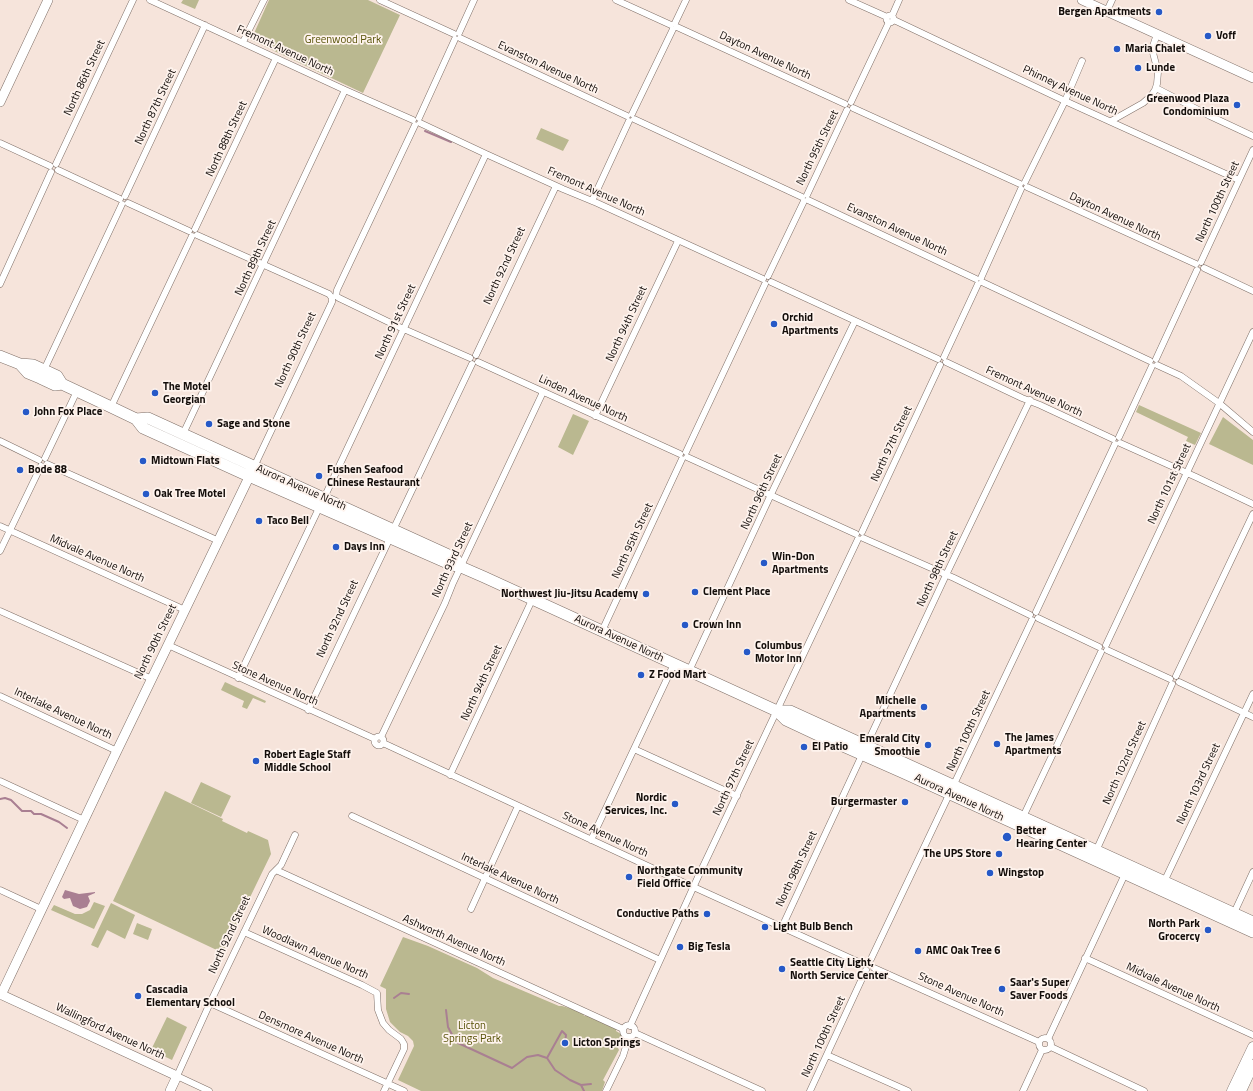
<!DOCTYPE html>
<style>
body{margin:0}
canvas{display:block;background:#f6e4db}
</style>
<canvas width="1253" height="1091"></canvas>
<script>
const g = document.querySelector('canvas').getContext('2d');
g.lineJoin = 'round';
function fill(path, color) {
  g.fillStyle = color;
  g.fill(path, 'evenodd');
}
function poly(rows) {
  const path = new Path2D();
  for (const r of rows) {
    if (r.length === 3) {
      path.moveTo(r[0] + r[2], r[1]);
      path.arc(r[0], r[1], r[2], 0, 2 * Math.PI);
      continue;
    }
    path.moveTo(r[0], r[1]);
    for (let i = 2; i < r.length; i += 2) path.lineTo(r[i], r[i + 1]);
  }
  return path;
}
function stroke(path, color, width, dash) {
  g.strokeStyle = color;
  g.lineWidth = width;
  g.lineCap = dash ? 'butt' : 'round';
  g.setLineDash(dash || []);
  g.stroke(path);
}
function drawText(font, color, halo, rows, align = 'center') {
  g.font = font + ' "Titillium Web",sans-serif';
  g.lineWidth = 3.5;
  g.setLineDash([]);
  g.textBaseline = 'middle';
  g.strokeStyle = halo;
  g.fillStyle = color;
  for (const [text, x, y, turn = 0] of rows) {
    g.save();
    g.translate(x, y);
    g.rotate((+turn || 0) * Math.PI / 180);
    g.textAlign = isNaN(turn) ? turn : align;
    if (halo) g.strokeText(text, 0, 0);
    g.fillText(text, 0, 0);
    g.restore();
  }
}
fill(poly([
 [183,0,199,0,195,9,181,3],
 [269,0,368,0,400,15,363,93,251,40],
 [541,128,569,140,563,151,536,139],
 [1139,405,1201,433,1195,445,1186,441,1188,437,1136,412],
 [573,414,589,421,573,455,558,447],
 [1223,417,1253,440,1253,465,1209,444],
 [225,682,266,701,265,703,253,698,247,709,242,707,244,701,221,690],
 [201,782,231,796,221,817,191,803],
 [165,791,223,819,222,821,247,833,248,831,268,840,271,854,223,953,113,901],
 [94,902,105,906,94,929,51,910,54,905,75,914,82,914,90,910],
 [111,903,135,915,125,939,107,930,98,948,91,945],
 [137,923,152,929,148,940,133,934],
 [403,937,428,946,477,968,493,978,559,1006,562,1006,583,1012,584,1016,590,1015,617,1028,616,1031,621,1034,622,1038,617,1046,619,1050,603,1080,605,1082,602,1091,421,1091,398,1080,414,1046,413,1041,408,1036,400,1032,390,1022,386,1009,386,989,380,986],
 [167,1017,187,1027,172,1060,151,1050]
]), '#bab890');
fill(poly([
 [65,890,79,894,95,892,95,893,88,896,90,901,87,907,80,909,73,906,70,898,64,899,62,897]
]), '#a97f92');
stroke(poly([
 [425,131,451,142],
 [0,799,5,798,11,800,22,811,31,811,34,814,41,814,59,822,67,828],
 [394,998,401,993,409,994],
 [446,1010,448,1027,456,1042,512,1068,527,1057,538,1055,547,1058,562,1031,566,1035,565,1043],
 [547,1058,555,1070,570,1080,581,1085,591,1084],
 [581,1085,584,1091]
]), '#a97f92', 2);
const street = poly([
 [150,0,345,90,413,120],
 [380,0,454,34],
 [616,0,671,25],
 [849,0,887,17],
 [1107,11,1112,0],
 [890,19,3.5],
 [892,16,899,0],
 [894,20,1065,101,1239,180],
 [675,23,686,0],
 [677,27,845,104],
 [459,33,474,0],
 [460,38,627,116],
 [243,42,264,0],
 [1156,88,1210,116,1253,136],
 [851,102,889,22],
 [853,108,1020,184],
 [632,114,673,29],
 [419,118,455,39],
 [634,119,802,197],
 [1111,121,1143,103,1151,96,1155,90,1157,84,1158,72,1152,49,1157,34],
 [420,123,486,154,563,189,597,203,763,279],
 [415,125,337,290,336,296,339,298,397,326,470,358],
 [0,143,50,166],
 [56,164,133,0],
 [58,170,120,199],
 [1025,182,1065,101,1082,61],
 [1027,187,1196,264],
 [807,195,847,110],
 [125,196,205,25],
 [808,200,976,279],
 [592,201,629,121],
 [128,203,189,231],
 [195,229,276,58],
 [197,235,329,294,332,298,332,302,254,467],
 [1201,262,1253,150],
 [1204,268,1253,291],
 [768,276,804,201],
 [981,278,1021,189],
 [771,282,938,359],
 [982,282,1150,361],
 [0,284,51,172],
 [476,355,556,186],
 [944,357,978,284],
 [1156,359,1197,270],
 [478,362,680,454],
 [946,362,1022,398,1040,405,1113,439],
 [1157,365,1181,376,1219,403,1253,432],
 [44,370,122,204],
 [111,407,192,236],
 [595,416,678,241],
 [183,434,345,90],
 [1119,437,1152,366],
 [0,441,39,460],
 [1120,443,1196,477,1253,504],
 [686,452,765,284],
 [687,457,856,534],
 [45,458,77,391],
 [47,464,219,541],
 [324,498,486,154],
 [0,526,185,610],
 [393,530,472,364],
 [862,532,940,365],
 [863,538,954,578,1030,615],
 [0,551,41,466],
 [0,611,152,679],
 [1036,612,1115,444],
 [1038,618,1099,647],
 [602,631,682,459],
 [168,645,375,739],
 [1106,645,1253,332],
 [1107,650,1170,679],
 [689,671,774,488,855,321],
 [1176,676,1253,514],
 [238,678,319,508],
 [1179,682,1253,717],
 [0,696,117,751],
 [308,710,390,538],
 [379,741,4.5],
 [381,737,445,603,453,583,543,392],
 [383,743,665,874,863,964],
 [866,746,946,575,1030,400],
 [634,749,737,796],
 [450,775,532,600],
 [0,781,84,820],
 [352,816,660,960],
 [1023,817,1101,652],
 [591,840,674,664],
 [1096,851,1172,684],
 [276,870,623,1029],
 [1164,882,1253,694],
 [0,890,41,909],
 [471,909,518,806],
 [1234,913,1253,872],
 [782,927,862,755],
 [244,932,362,985,377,993,378,1010,383,1023,389,1030,401,1039,404,1044,404,1049,384,1091],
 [1085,958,1253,1035],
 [871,959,1032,620],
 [874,968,1039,1042],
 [210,1003,404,1091],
 [629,1031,6],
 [630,1026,698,877,858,539],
 [635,1033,762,1091],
 [1045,1044,6],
 [1048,1039,1125,874],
 [1051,1047,1144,1091],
 [827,1055,908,1091],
 [209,1091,177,1076,210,1003,272,874,281,865,295,835],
 [606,1091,623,1056,629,1037],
 [810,1091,866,970],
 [1023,1091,1042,1050]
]);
const secondary = poly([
 [1082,0,1253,78],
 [0,102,48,0],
 [0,994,177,1076,170,1091],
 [1,995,113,759,252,471]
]);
const primary = poly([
 [1232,1091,1253,1047],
 [1241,1091,1253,1065]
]);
const highway = poly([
 [0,356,20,364,33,365,44,370,57,376,62,384,111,407,136,419,148,418,455,558,461,567],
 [20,364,28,373,40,378,55,385,62,384],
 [136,419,143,428,242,473,452,565,461,567,484,577,777,711,786,720,818,735,904,773,1253,932],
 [777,711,790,711,1253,922]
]);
stroke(street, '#7f6f67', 7);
stroke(secondary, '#7f6f67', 10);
stroke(primary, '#7f6f67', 11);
stroke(highway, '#7f6f67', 12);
stroke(street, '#fff', 6);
stroke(secondary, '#fff', 9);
stroke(primary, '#fff', 10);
stroke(highway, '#fff', 11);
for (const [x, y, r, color] of [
 [1159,12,4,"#2659c7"],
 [1208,36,4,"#2659c7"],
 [1117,49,4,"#2659c7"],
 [1138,68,4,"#2659c7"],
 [1237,105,4,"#2659c7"],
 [774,324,4,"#2659c7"],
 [155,393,4,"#2659c7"],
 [26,412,4,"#2659c7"],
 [209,424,4,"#2659c7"],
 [143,461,4,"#2659c7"],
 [20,470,4,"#2659c7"],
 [319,476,4,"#2659c7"],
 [146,494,4,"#2659c7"],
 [259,521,4,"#2659c7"],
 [336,547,4,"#2659c7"],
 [764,563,4,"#2659c7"],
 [695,592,4,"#2659c7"],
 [646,594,4,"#2659c7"],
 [685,625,4,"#2659c7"],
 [747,652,4,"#2659c7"],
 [641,675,4,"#2659c7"],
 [924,707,4,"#2659c7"],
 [997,744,4,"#2659c7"],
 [928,745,4,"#2659c7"],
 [804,747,4,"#2659c7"],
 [256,761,4,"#2659c7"],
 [905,802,4,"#2659c7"],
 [675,804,4,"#2659c7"],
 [1007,837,5,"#2659c7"],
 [999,854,4,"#2659c7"],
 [990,873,4,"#2659c7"],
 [629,877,4,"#2659c7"],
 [707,914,4,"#2659c7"],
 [765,927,4,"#2659c7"],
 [1208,930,4,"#2659c7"],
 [680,947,4,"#2659c7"],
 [918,951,4,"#2659c7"],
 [782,969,4,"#2659c7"],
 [1002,989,4,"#2659c7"],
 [138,996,4,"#2659c7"],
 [565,1043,4,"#2659c7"]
]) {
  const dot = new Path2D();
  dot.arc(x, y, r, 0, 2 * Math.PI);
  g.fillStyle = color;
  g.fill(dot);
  stroke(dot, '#fef3ed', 1.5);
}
drawText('bold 11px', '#130d0a', '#fef3ed', [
 ["Bergen Apartments",1151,12,"right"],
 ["Voff",1216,36],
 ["Maria Chalet",1125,49],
 ["Lunde",1146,68],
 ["Greenwood Plaza",1229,99,"right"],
 ["Condominium",1229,112,"right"],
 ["Orchid",782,318],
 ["Apartments",782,331],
 ["The Motel",163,387],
 ["Georgian",163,400],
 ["John Fox Place",34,412],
 ["Sage and Stone",217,424],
 ["Midtown Flats",151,461],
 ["Bode 88",28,470],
 ["Fushen Seafood",327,470],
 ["Chinese Restaurant",327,483],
 ["Oak Tree Motel",154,494],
 ["Taco Bell",267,521],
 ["Days Inn",344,547],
 ["Win-Don",772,557],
 ["Apartments",772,570],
 ["Clement Place",703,592],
 ["Northwest Jiu-Jitsu Academy",638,594,"right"],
 ["Crown Inn",693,625],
 ["Columbus",755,646],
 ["Motor Inn",755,659],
 ["Z Food Mart",649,675],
 ["Michelle",916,701,"right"],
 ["Apartments",916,714,"right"],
 ["The James",1005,738],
 ["Apartments",1005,751],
 ["Emerald City",920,739,"right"],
 ["Smoothie",920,752,"right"],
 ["El Patio",812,747],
 ["Robert Eagle Staff",264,755],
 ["Middle School",264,768],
 ["Nordic",667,798,"right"],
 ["Services, Inc.",667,811,"right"],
 ["Burgermaster",897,802,"right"],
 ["Better",1016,831],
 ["Hearing Center",1016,844],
 ["The UPS Store",991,854,"right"],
 ["Northgate Community",637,871],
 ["Field Office",637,884],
 ["Wingstop",998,873],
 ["Conductive Paths",699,914,"right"],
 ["North Park",1200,924,"right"],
 ["Grocercy",1200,937,"right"],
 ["Light Bulb Bench",773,927],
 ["Big Tesla",688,947],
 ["AMC Oak Tree 6",926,951],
 ["Seattle City Light,",790,963],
 ["North Service Center",790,976],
 ["Saar's Super",1010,983],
 ["Saver Foods",1010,996],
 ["Cascadia",146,990],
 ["Elementary School",146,1003],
 ["Licton Springs",573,1043]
], 'left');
drawText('11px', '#575207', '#fef3ed', [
 ["Greenwood Park",343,40],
 ["Licton",472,1026],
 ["Springs Park",472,1039]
]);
drawText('11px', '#130d0a', '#fef3ed', [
 ["Fremont Avenue North",285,51,25],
 ["Dayton Avenue North",765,56,25],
 ["Evanston Avenue North",548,68,25],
 ["North 86th Street",85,78,-65],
 ["Phinney Avenue North",1070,91,25],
 ["North 87th Street",156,107,-65],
 ["North 88th Street",227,139,-65],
 ["North 95th Street",818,148,-64],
 ["Fremont Avenue North",596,192,24],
 ["North 100th Street",1218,202,-65],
 ["Dayton Avenue North",1115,217,25],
 ["Evanston Avenue North",897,230,25],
 ["North 89th Street",256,258,-65],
 ["North 92nd Street",505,266,-65],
 ["North 91st Street",396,322,-65],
 ["North 94th Street",627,324,-65],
 ["North 90th Street",296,350,-65],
 ["Fremont Avenue North",1034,392,25],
 ["Linden Avenue North",583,399,25],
 ["North 97th Street",892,444,-65],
 ["North 101st Street",1170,484,-65],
 ["Aurora Avenue North",301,488,24],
 ["North 96th Street",762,492,-65],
 ["North 95th Street",633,541,-65],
 ["Midvale Avenue North",97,559,24],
 ["North 93rd Street",453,560,-65],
 ["North 98th Street",938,569,-65],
 ["North 92nd Street",338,619,-65],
 ["Aurora Avenue North",619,639,25],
 ["North 90th Street",156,642,-64],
 ["North 94th Street",482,683,-65],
 ["Stone Avenue North",275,684,24],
 ["Interlake Avenue North",63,714,25],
 ["North 100th Street",969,731,-65],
 ["North 102nd Street",1125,763,-66],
 ["North 97th Street",734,778,-65],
 ["North 103rd Street",1199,784,-65],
 ["Aurora Avenue North",959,798,25],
 ["Stone Avenue North",605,835,25],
 ["North 98th Street",797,869,-65],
 ["Interlake Avenue North",510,879,25],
 ["North 92nd Street",230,935,-65],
 ["Ashworth Avenue North",454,941,24],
 ["Woodlawn Avenue North",315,953,24],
 ["Midvale Avenue North",1173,988,25],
 ["Stone Avenue North",961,995,24],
 ["Wallingford Avenue North",110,1032,25],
 ["North 100th Street",824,1037,-65],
 ["Densmore Avenue North",311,1038,24]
]);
</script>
